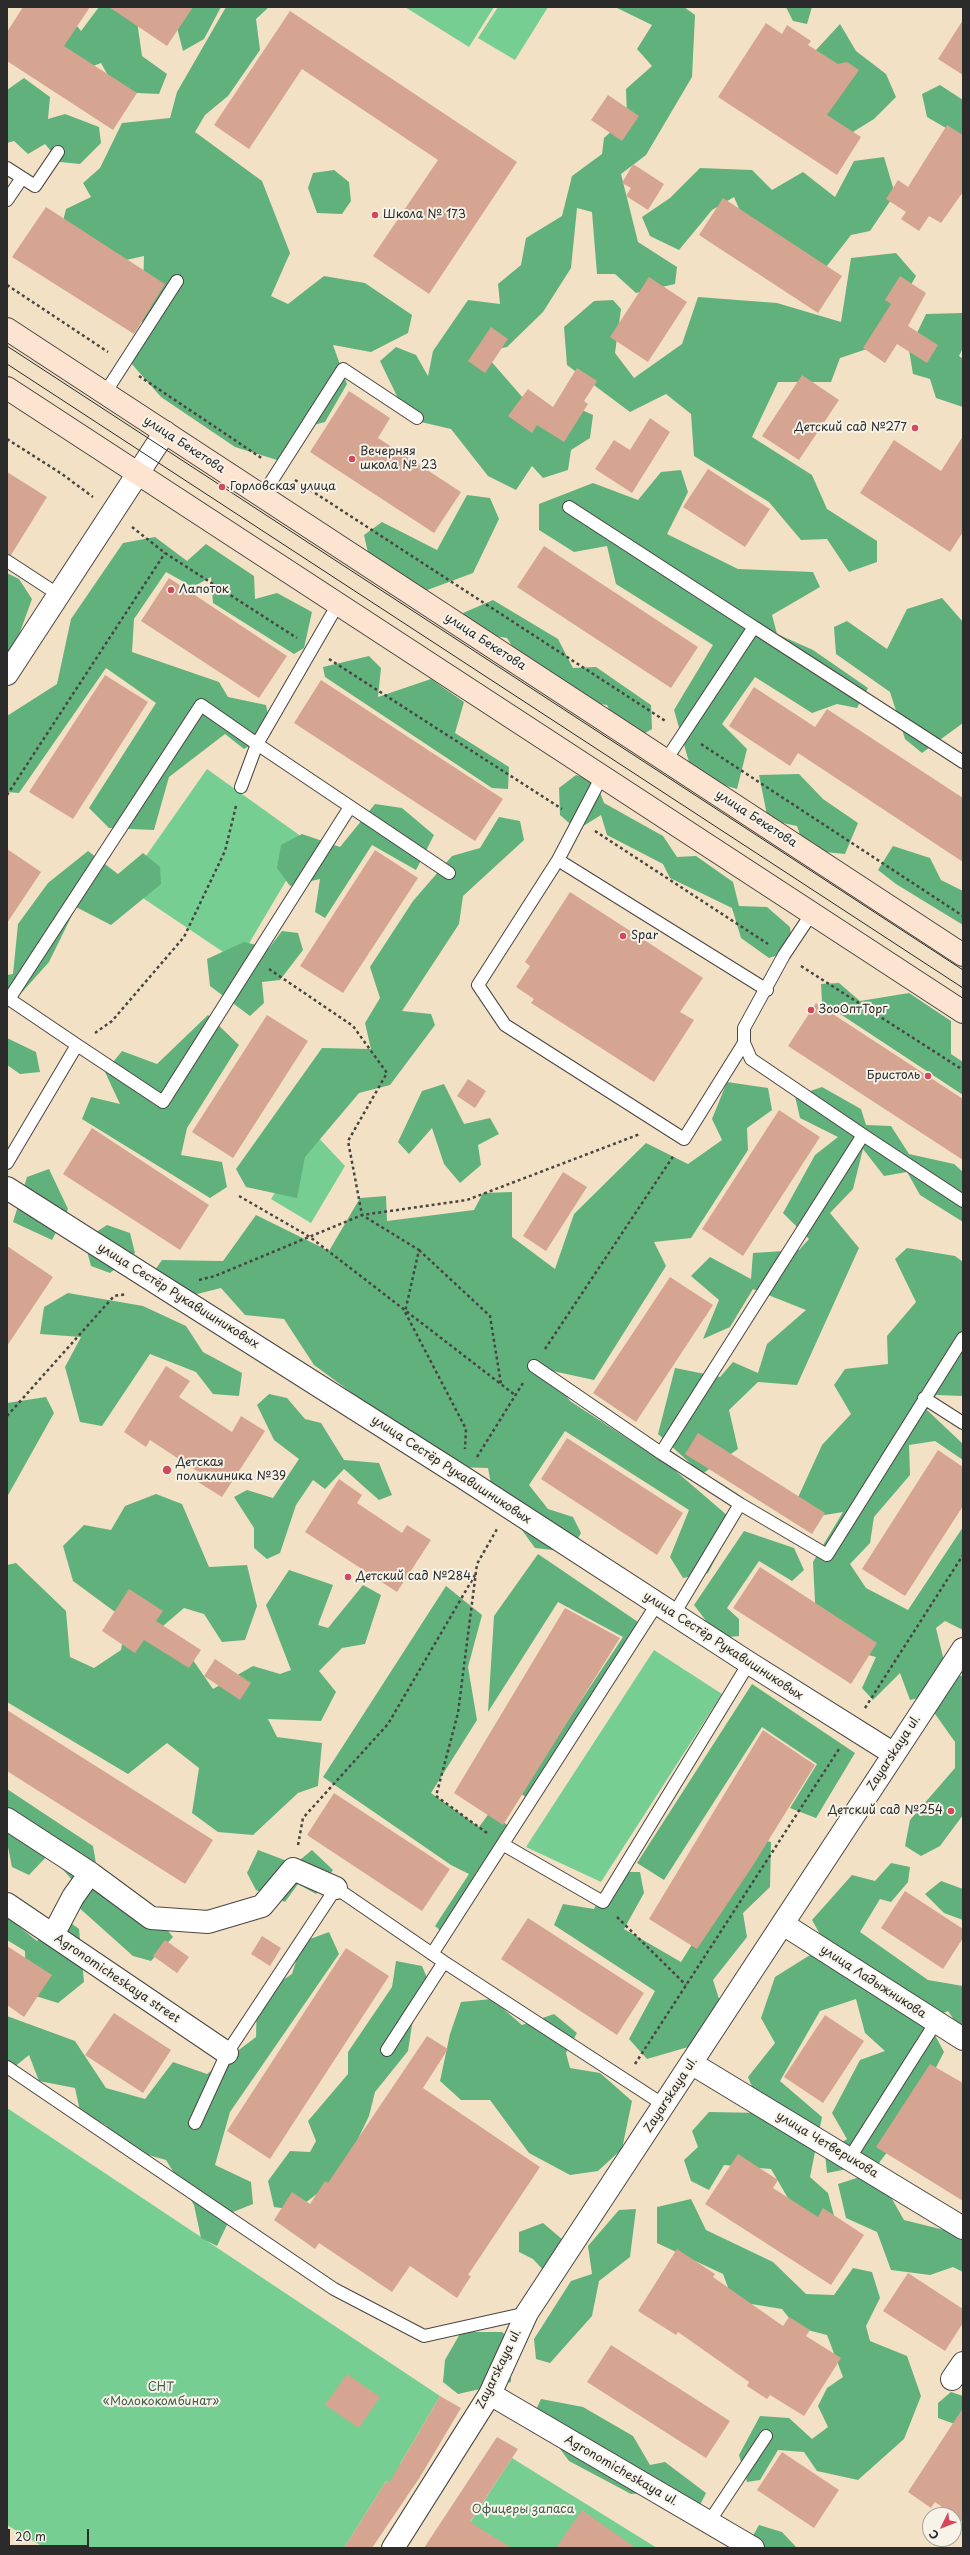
<!DOCTYPE html>
<meta charset="utf-8">
<style>
body{margin:0}
#map{position:relative;width:970px;height:2555px;overflow:hidden;background:#f3e1c6;font-family:"Playpen Sans",sans-serif}
canvas{display:block}
.frame{position:absolute;inset:0;border:8px solid #2b2b2b;pointer-events:none}
.north{position:absolute;left:922px;top:2507px;width:40px;height:40px;box-sizing:border-box;background:#f7f3e8;border:1px solid #a5a39c;border-radius:50%;rotate:227deg;font-size:11px;font-weight:700;line-height:16px;text-align:center;color:#2b2b2b}
.north::after{content:'';display:block;margin:auto;width:14px;height:18px;background:#d1495b;clip-path:polygon(50% 0,100% 100%,50% 72%,0 100%)}
.scale{position:absolute;left:8px;top:2529px;width:81px;height:18px;box-sizing:border-box;border:2px solid #2b2b2b;border-top:0;padding-left:5px;font-size:12px;line-height:14px;white-space:nowrap;color:#2b2b2b;-webkit-text-stroke:3px #f7f3e8;paint-order:stroke}
</style>
<div id="map">
<canvas width="970" height="2555"></canvas>
<div class="frame"></div>
<div class="north">С</div>
<div class="scale">20 m</div>
</div>
<script>
const g = document.querySelector('canvas').getContext('2d');
g.lineJoin = 'round';
function fill(path, color) {
  g.fillStyle = color;
  g.fill(path, 'evenodd');
}
function poly(rows) {
  const path = new Path2D();
  for (const r of rows) {
    path.moveTo(r[0], r[1]);
    for (let i = 2; i < r.length; i += 2) path.lineTo(r[i], r[i + 1]);
  }
  return path;
}
function stroke(path, color, width, dash) {
  g.strokeStyle = color;
  g.lineWidth = width;
  g.lineCap = dash ? 'butt' : 'round';
  g.setLineDash(dash || []);
  g.stroke(path);
}
function drawText(font, color, halo, rows, align = 'center') {
  g.font = font + ' "Playpen Sans",sans-serif';
  g.lineWidth = 4;
  g.setLineDash([]);
  g.textBaseline = 'middle';
  g.strokeStyle = halo;
  g.fillStyle = color;
  for (const [text, x, y, turn = 0] of rows) {
    g.save();
    g.translate(x, y);
    g.rotate((+turn || 0) * Math.PI / 180);
    g.textAlign = isNaN(turn) ? turn : align;
    if (halo) g.strokeText(text, 0, 0);
    g.fillText(text, 0, 0);
    g.restore();
  }
}
fill(poly([
 [405,7,494,7,469,47],
 [498,7,548,7,515,60,478,38],
 [207,769,309,842,238,962,125,886],
 [313,1132,345,1166,311,1223,271,1199],
 [654,1650,722,1694,601,1882,526,1847],
 [7,2108,440,2396,400,2464,420,2477,407,2494,386,2481,344,2548,45,2548,7,2525],
 [512,2458,657,2548,433,2548,458,2541]
]), '#77ce93');
fill(poly([
 [23,7,64,10,81,31,99,7,135,7,142,56,167,74,159,94,117,92,101,63,80,71],
 [192,7,221,7,204,39,183,51,175,20],
 [226,7,269,7,256,19,260,50,228,96,205,115,195,132,262,181,290,253,271,296,288,304,324,276,365,283,412,315,408,333,371,352,333,345,347,384,325,422,298,429,277,460,235,447,161,397,130,362,142,325,144,256,126,260,63,221,66,209,91,197,83,183,100,168,122,123,170,118,177,92],
 [615,7,684,7,695,15,692,77,646,155,621,174,638,242,677,267,675,284,636,293,615,274,597,274,592,212,577,208,571,268,543,312,507,347,483,352,537,414,571,405,593,415,590,438,571,450,568,470,543,478,532,466,516,490,488,476,451,429,408,419,380,361,396,347,416,355,428,376,433,351,468,300,500,304,498,284,521,265,526,238,562,216,572,176,602,154,604,138,627,117,626,89,652,66,637,49,652,25],
 [786,7,812,7,807,24,793,21],
 [840,24,856,51,886,74,896,97,874,119,840,140,793,75],
 [24,78,50,97,48,119,65,114,99,127,101,143,80,164,60,162,45,144,28,154,14,141,7,143,7,90],
 [940,85,963,100,963,138,927,117,922,94],
 [884,157,895,194,870,231,851,235,823,271,747,227,734,197,712,210,679,250,650,236,642,217,670,198,700,168,752,170,772,190,803,172,835,197,854,161],
 [334,170,349,182,351,201,342,214,317,213,308,188,313,173],
 [896,253,916,276,876,346,840,358,831,382,778,382,752,437,812,475,827,509,877,541,877,562,849,572,827,539,801,540,769,502,694,456,691,414,666,394,630,412,567,365,564,327,594,301,613,300,621,309,615,353,634,378,682,344,698,297,777,303,841,322,851,258],
 [962,313,963,348,959,356,963,359,963,407,936,398,930,379,913,374,909,350,926,314],
 [681,470,688,492,667,534,738,569,813,572,820,587,772,615,777,634,813,650,868,688,857,708,837,704,812,713,755,677,722,724,747,749,737,789,693,776,674,710,713,645,616,584,607,546,574,552,539,530,539,504,593,483,638,500,661,472],
 [467,495,490,498,499,519,473,573,422,592,371,566,364,535,382,522,437,550],
 [155,537,187,561,206,544,254,576,255,599,277,593,312,612,304,648,294,654,213,603,211,577,193,587,166,572,134,619,132,652,219,682,228,697,266,705,272,733,244,749,225,734,169,777,154,830,109,828,89,808,156,703,106,668,19,793,7,792,7,716,57,684,71,619,123,543],
 [7,573,19,579,32,599,7,668],
 [942,598,963,622,963,723,922,753,905,739,890,692,836,654,834,627,847,621,887,649,907,609],
 [493,600,558,639,573,668,596,667,651,705,652,729,635,739,617,726,607,705,584,701,522,662,507,638,469,632,463,613],
 [369,656,381,668,378,697,431,679,464,702,455,733,509,767,508,789,492,788,325,677,323,667],
 [799,774,823,799,858,823,845,854,805,850,797,826,768,820,759,775],
 [576,775,596,781,604,803,663,836,677,857,696,856,733,882,739,906,767,907,790,927,793,950,769,958,741,938,732,908,670,878,663,864,607,835,601,815,577,830,560,815,559,788],
 [375,804,402,808,434,835,416,870,372,845,325,918,315,912,320,879,290,886,277,868,281,845,302,834,340,847],
 [499,817,520,821,524,840,463,896,459,924,402,1011,431,1014,435,1025,390,1085,359,1093,305,1157,297,1198,246,1187,236,1169,322,1048,371,1049,365,1023,380,998,370,967,413,901,452,856,480,848],
 [893,846,930,858,941,880,963,891,963,925,896,884,878,870],
 [88,851,118,874,143,853,160,867,161,884,111,925,76,907,49,962,7,1009,7,975,13,974,18,924,48,883],
 [282,931,298,933,303,950,280,980,262,982,264,1003,250,1016,210,986,207,959,244,942,269,948],
 [839,983,860,1001,909,993,951,1021,951,1054,963,1062,963,1095,822,1002,821,984],
 [208,1015,239,1045,187,1128,181,1155,222,1162,227,1187,210,1198,82,1119,91,1097,120,1104,105,1072,122,1051,157,1064],
 [7,1038,36,1052,40,1072,20,1074,7,1065],
 [727,1082,768,1088,772,1110,747,1128,748,1150,691,1238,654,1242,666,1266,594,1380,548,1370,570,1401,671,1467,735,1522,708,1573,683,1578,670,1557,689,1510,565,1431,529,1485,548,1509,573,1517,581,1533,570,1552,535,1548,492,1489,488,1468,453,1467,314,1365,284,1319,245,1315,221,1288,177,1299,148,1280,162,1260,223,1261,256,1215,329,1251,360,1198,386,1196,387,1221,474,1210,483,1193,512,1192,512,1237,555,1269,574,1214,646,1143,688,1164,722,1140,712,1119],
 [444,1084,464,1124,490,1118,499,1134,478,1145,481,1165,460,1183,444,1164,432,1128,409,1154,398,1142,422,1091],
 [822,1087,861,1109,866,1125,891,1126,909,1154,954,1164,963,1172,963,1222,920,1195,907,1172,884,1176,863,1149,853,1189,830,1213,859,1248,797,1385,758,1382,729,1410,738,1449,702,1474,658,1434,675,1368,720,1377,733,1362,758,1373,767,1344,806,1310,753,1289,730,1327,703,1339,719,1300,691,1276,710,1257,751,1279,753,1253,799,1250,809,1239,783,1213,815,1155,838,1137,800,1118,795,1096],
 [49,1169,68,1209,52,1240,13,1222,27,1177],
 [107,1225,130,1233,135,1253,110,1273,91,1266,84,1240],
 [907,1248,955,1256,963,1262,963,1396,936,1395,927,1410,963,1444,963,1460,935,1441,909,1445,910,1475,874,1517,870,1543,850,1564,866,1588,908,1610,963,1527,963,1630,945,1621,936,1628,945,1665,927,1696,910,1700,900,1673,873,1700,862,1688,876,1657,852,1651,816,1621,813,1562,843,1512,806,1518,795,1504,822,1445,851,1414,834,1385,845,1369,888,1364,887,1336,916,1302,895,1259],
 [68,1293,143,1306,186,1326,203,1352,242,1373,239,1396,213,1394,196,1372,150,1354,102,1426,80,1422,65,1367,81,1337,40,1334,44,1307],
 [269,1394,287,1398,305,1419,321,1423,344,1460,379,1463,392,1495,379,1500,344,1469,325,1489,313,1480,296,1505,280,1553,267,1559,254,1548,254,1528,234,1497,247,1490,273,1498,299,1459,274,1440,257,1405],
 [46,1397,54,1413,7,1497,7,1403],
 [156,1494,182,1504,209,1567,247,1565,257,1606,245,1640,222,1642,204,1614,184,1608,156,1632,186,1650,213,1689,253,1666,280,1674,291,1670,266,1605,289,1570,333,1585,318,1625,328,1628,363,1585,381,1595,365,1644,342,1648,319,1671,336,1692,321,1721,268,1719,277,1737,322,1743,318,1786,298,1793,253,1835,218,1832,192,1813,199,1768,167,1743,128,1774,7,1702,7,1565,16,1563,66,1611,70,1657,94,1668,121,1650,126,1620,73,1581,63,1546,84,1525,111,1530,125,1506],
 [744,1531,794,1548,804,1570,792,1581,759,1561,727,1608,739,1619,739,1636,719,1638,694,1605],
 [538,1554,641,1624,527,1798,520,1793,623,1637,558,1602,488,1712,494,1616],
 [446,1586,482,1615,468,1667,477,1720,431,1793,479,1827,490,1812,510,1827,442,1932,435,1926,469,1874,451,1865,323,1777],
 [952,1675,963,1676,963,1815,940,1846,921,1856,905,1846,910,1820,955,1768,955,1742,933,1711],
 [752,1684,855,1753,816,1818,790,1808,817,1764,762,1727,664,1880,637,1863],
 [7,1789,93,1846,99,1881,151,1910,173,1937,151,1961,133,1956,76,1905,81,1890,49,1854,29,1875,12,1867,7,1842],
 [758,1839,771,1842,770,1887,743,1913,747,1937,713,1980,721,2005,695,2045,647,2059,629,2039,655,1991,554,1925,563,1904,594,1909,614,1872,640,1872,644,1893,624,1929,681,1962],
 [258,1850,295,1864,312,1850,333,1870,316,1894,298,1884,285,1902,256,1890,247,1873],
 [891,1863,910,1867,908,1882,891,1902,880,1899,860,1932,928,1980,963,1986,963,2030,960,2029,948,2011,927,2020,944,2052,905,2128,879,2163,827,2173,825,2153,847,2139,832,2113,860,2060,885,2051,865,2033,856,1999,820,2011,780,2081,822,2117,810,2177,828,2193,838,2231,803,2224,771,2169,724,2165,709,2190,691,2181,684,2160,698,2147,692,2131,709,2112,763,2113,748,2077,775,2043,761,2018,775,1977,826,1945,812,1920,852,1875,875,1881],
 [941,1881,963,1889,963,1920,944,1913,925,1894],
 [7,1917,37,1941,63,1917,79,1929,84,1982,58,2003,26,1993,25,1951,7,1940],
 [329,1932,339,1954,230,2112,215,2165,251,2182,253,2204,233,2212,217,2246,201,2238,194,2205,166,2160,113,2145,107,2126,80,2111,75,2088,39,2081,29,2055,7,2073,7,2016,75,2041,106,2088,145,2099,173,2062,207,2074,256,2037,257,1997,292,1974,302,1942],
 [396,1961,422,1966,433,1992,413,2019,408,2051,375,2092,369,2116,340,2176,296,2210,274,2207,268,2181,290,2151,310,2152,316,2141,308,2121,348,2074,348,2052,392,1987],
 [492,1999,522,2025,554,2014,577,2033,566,2053,570,2068,600,2073,632,2101,622,2149,598,2171,570,2175,529,2153,490,2100,461,2100,440,2081,450,2034,461,2002],
 [860,2177,888,2192,904,2220,960,2234,963,2240,963,2272,953,2267,930,2275,891,2270,877,2232,846,2218,838,2184],
 [691,2199,706,2230,773,2262,806,2294,834,2295,853,2268,872,2272,880,2298,866,2326,870,2341,907,2356,921,2396,904,2439,858,2480,817,2471,804,2452,778,2450,760,2480,747,2482,739,2455,760,2416,789,2418,812,2439,828,2427,818,2406,827,2388,843,2377,827,2335,796,2327,782,2309,733,2301,723,2274,657,2243,657,2207],
 [636,2209,630,2257,599,2281,592,2316,550,2363,536,2359,534,2339,571,2281,592,2274,588,2246,619,2210],
 [543,2223,563,2240,546,2273,533,2259,519,2252,519,2232],
 [461,2332,502,2332,511,2340,511,2382,458,2394,443,2382,445,2360],
 [951,2392,963,2396,963,2427,938,2418,938,2403],
 [541,2399,583,2407,633,2436,650,2465,665,2462,706,2493,698,2509,648,2493,631,2494,569,2461,534,2414],
 [759,2525,782,2532,797,2548,746,2548]
]), '#61b17d');
fill(poly([
 [23,7,90,7,64,46,137,93,113,130,7,61,7,32],
 [109,7,193,7,167,46],
 [290,11,517,162,429,294,373,256,438,160,302,69,249,149,214,125],
 [963,20,963,75,938,59],
 [766,23,782,34,787,25,811,41,808,45,838,64,847,62,859,70,827,115,861,137,837,175,718,97],
 [608,95,639,116,622,141,591,120],
 [947,125,963,135,963,192,941,223,929,216,919,231,901,219,906,212,886,199,898,180,908,187],
 [633,164,664,184,648,210,626,196,631,188,622,183],
 [723,198,842,276,818,313,699,235],
 [46,207,165,284,134,334,12,257],
 [900,276,926,293,908,326,938,345,927,363,897,344,885,363,863,348,891,304,885,300],
 [649,277,687,302,648,362,610,337],
 [491,327,508,339,485,373,468,361],
 [577,368,597,381,584,401,588,404,564,442,537,425,532,433,508,416,528,389,553,407],
 [802,375,839,400,799,460,762,436],
 [349,391,390,418,378,438,461,492,434,533,310,452],
 [650,418,670,432,632,493,595,469,614,440,630,450],
 [963,436,963,532,950,552,860,493,894,440,941,471],
 [708,469,770,509,745,547,683,507],
 [7,472,47,497,11,555,7,554],
 [544,546,698,647,671,688,517,587],
 [169,578,287,656,259,698,141,621],
 [105,675,148,702,73,819,29,792],
 [321,680,503,799,475,841,294,723],
 [754,687,815,727,827,709,963,798,963,862,798,753,790,766,729,726],
 [7,849,41,872,7,923],
 [375,850,418,878,343,993,300,966],
 [570,892,703,978,680,1012,694,1020,654,1082,531,1003,534,999,516,987,530,966,525,962],
 [816,1003,963,1099,963,1160,788,1046],
 [267,1015,308,1041,233,1158,192,1132],
 [468,1079,486,1091,475,1108,457,1096],
 [779,1110,820,1137,743,1256,702,1229],
 [92,1128,209,1205,180,1250,63,1174],
 [563,1172,587,1187,546,1251,523,1236],
 [7,1246,53,1277,7,1346],
 [670,1277,713,1305,636,1422,593,1393],
 [166,1366,190,1381,179,1397,232,1432,241,1416,265,1431,222,1497,198,1482,203,1475,150,1440,146,1447,124,1432],
 [698,1433,825,1513,812,1534,685,1454],
 [567,1438,683,1513,657,1555,541,1479],
 [938,1450,963,1467,963,1506,905,1596,862,1569],
 [339,1479,362,1495,357,1503,402,1533,407,1525,431,1540,397,1592,305,1532],
 [760,1567,877,1643,851,1684,733,1608],
 [129,1589,163,1611,156,1621,201,1650,189,1668,144,1640,135,1653,102,1631],
 [565,1608,620,1638,503,1825,454,1793],
 [215,1659,251,1683,240,1700,204,1676],
 [7,1710,213,1840,185,1884,7,1771],
 [763,1730,815,1765,752,1867,697,1949,649,1919],
 [334,1793,450,1869,422,1911,307,1835],
 [905,1891,963,1929,963,1938,943,1969,881,1928],
 [528,1918,644,1993,617,2035,501,1959],
 [262,1936,281,1948,270,1966,251,1954],
 [165,1940,189,1957,177,1973,153,1956],
 [7,1946,52,1975,24,2017,7,2005],
 [346,1948,389,1976,270,2159,227,2131],
 [114,2013,171,2050,143,2093,85,2055],
 [825,2015,864,2041,823,2103,784,2077],
 [427,2036,448,2049,423,2088,540,2167,468,2275,471,2276,457,2298,410,2266,392,2292,319,2243,315,2249,274,2220,292,2192,310,2204,325,2181,328,2183],
 [930,2064,963,2083,963,2201,876,2147],
 [738,2154,778,2180,773,2188,818,2217,823,2208,864,2235,831,2285,705,2204],
 [677,2249,715,2274,713,2277,783,2326,789,2317,810,2330,806,2336,841,2358,804,2416,770,2395,767,2399,747,2386,749,2382,678,2332,676,2335,638,2311],
 [908,2273,963,2309,963,2323,945,2351,883,2311],
 [611,2345,730,2421,706,2458,587,2382],
 [347,2374,380,2397,359,2428,325,2405],
 [440,2396,461,2408,420,2477,372,2548,344,2548,386,2481,389,2483],
 [963,2408,963,2522,935,2502,931,2508,908,2492],
 [497,2437,518,2449,470,2522,512,2548,424,2548],
 [782,2452,839,2490,814,2528,757,2490],
 [582,2510,636,2548,556,2548]
]), '#d6a591');
const lane = poly([
 [7,168,35,186,58,152],
 [7,200,22,178],
 [105,393,177,281],
 [262,496,343,369,417,418],
 [569,507,754,627],
 [7,561,59,595],
 [338,604,257,744,449,873],
 [666,760,754,627,963,762],
 [558,860,602,776],
 [812,913,784,955,744,1028,744,1043,751,1059,863,1135],
 [744,1043,684,1139,505,1025,478,985,558,860,767,990],
 [77,1045,9,999,201,705,257,744,241,787],
 [7,1163,77,1045,163,1102,350,807],
 [534,1366,661,1453],
 [924,1398,963,1423],
 [740,1504,661,1453,863,1135,963,1201],
 [674,1614,740,1504,827,1555,963,1338],
 [504,1845,603,1902,749,1663],
 [432,1954,657,1604],
 [387,2050,444,1962],
 [7,2067,334,2289,424,2336,527,2313],
 [195,2123,227,2053,336,1888,444,1962,664,2105],
 [849,2159,936,2022],
 [709,2522,766,2436]
]);
const street = poly([
 [7,674,165,432],
 [7,1188,464,1478,749,1663,894,1754],
 [7,1819,90,1873],
 [7,1904,227,2053],
 [783,1924,963,2039],
 [53,1935,73,1897,90,1873,151,1918,208,1922,262,1906,293,1869,336,1888],
 [691,2063,963,2228],
 [952,2379,963,2363],
 [490,2394,753,2548],
 [393,2548,490,2394,527,2313,963,1649]
]);
const secondary = poly([
 [7,329,963,955],
 [7,388,963,1012]
]);
stroke(lane, '#494642', 14);
stroke(street, '#494642', 24);
stroke(secondary, '#494642', 24);
stroke(poly([
 [7,285,108,352],
 [139,376,263,459],
 [7,439,62,474,93,497],
 [295,480,667,722],
 [132,527,165,553,297,638],
 [329,659,562,809],
 [701,744,963,916],
 [7,795,165,553],
 [595,831,768,944],
 [801,966,963,1070],
 [269,969,353,1026,387,1073,348,1141,362,1215,419,1250,405,1312,466,1429,465,1449],
 [95,1033,112,1021,184,937,225,851,236,806],
 [239,1196,310,1237,515,1395],
 [419,1250,490,1316,501,1384],
 [199,1280,215,1276,362,1215,467,1200,640,1134],
 [545,1349,674,1155],
 [7,1416,114,1296,127,1294],
 [477,1457,523,1383],
 [865,1708,963,1555],
 [487,1833,436,1796,458,1713,477,1564,497,1529],
 [298,1845,303,1818,388,1724,475,1575],
 [617,1917,686,1985],
 [635,2064,839,1749]
]), '#494642', 2.5, [3, 3]);
stroke(lane, '#fff', 12);
stroke(street, '#fff', 22);
stroke(secondary, '#fde4d1', 22);
stroke(poly([
 [7,346,963,970],
 [7,364,963,988]
]), '#2b2b2b', 1);
for (const [x, y, r, color] of [
 [375,215,4,"#d1495b"],
 [915,428,4,"#d1495b"],
 [352,459,4,"#d1495b"],
 [222,487,4,"#d1495b"],
 [171,590,4,"#d1495b"],
 [623,936,4,"#d1495b"],
 [811,1010,4,"#d1495b"],
 [928,1076,4,"#d1495b"],
 [167,1470,5,"#d1495b"],
 [348,1577,4,"#d1495b"],
 [951,1811,4,"#d1495b"]
]) {
  const dot = new Path2D();
  dot.arc(x, y, r, 0, 2 * Math.PI);
  g.fillStyle = color;
  g.fill(dot);
  stroke(dot, '#f7f3e8', 1.5);
}
drawText('12px', '#2b2b2b', '#f7f3e8', [
 ["Школа № 173",383,215],
 ["Детский сад №277",907,428,"right"],
 ["Вечерняя",360,452],
 ["школа № 23",360,466],
 ["Горловская улица",230,487],
 ["Лапоток",179,590],
 ["Spar",631,936],
 ["ЗооОптТорг",819,1010],
 ["Бристоль",920,1076,"right"],
 ["Детская",176,1463],
 ["поликлиника №39",176,1477],
 ["Детский сад №284",356,1577],
 ["Детский сад №254",943,1811,"right"]
], 'left');
drawText('12px', '#2b2b2b', '#f7f3e8', [
 ["улица Бекетова",184,445,33],
 ["улица Бекетова",485,642,33],
 ["улица Бекетова",756,819,33],
 ["улица Сестёр Рукавишниковых",178,1296,32],
 ["улица Сестёр Рукавишниковых",451,1470,33],
 ["улица Сестёр Рукавишниковых",723,1646,33],
 ["Zayarskaya ul.",894,1753,-57],
 ["Agronomicheskaya street",117,1979,34],
 ["улица Ладыжникова",873,1982,33],
 ["Zayarskaya ul.",671,2095,-57],
 ["улица Четверикова",827,2145,31],
 ["Zayarskaya ul.",499,2369,-64],
 ["Agronomicheskaya ul.",621,2471,30]
]);
drawText('12px', '#425c4a', '#f7f3e8', [
 ["СНТ",161,2388],
 ["«Молококомбинат»",161,2402],
 ["Офицеры запаса",523,2510]
]);
</script>
